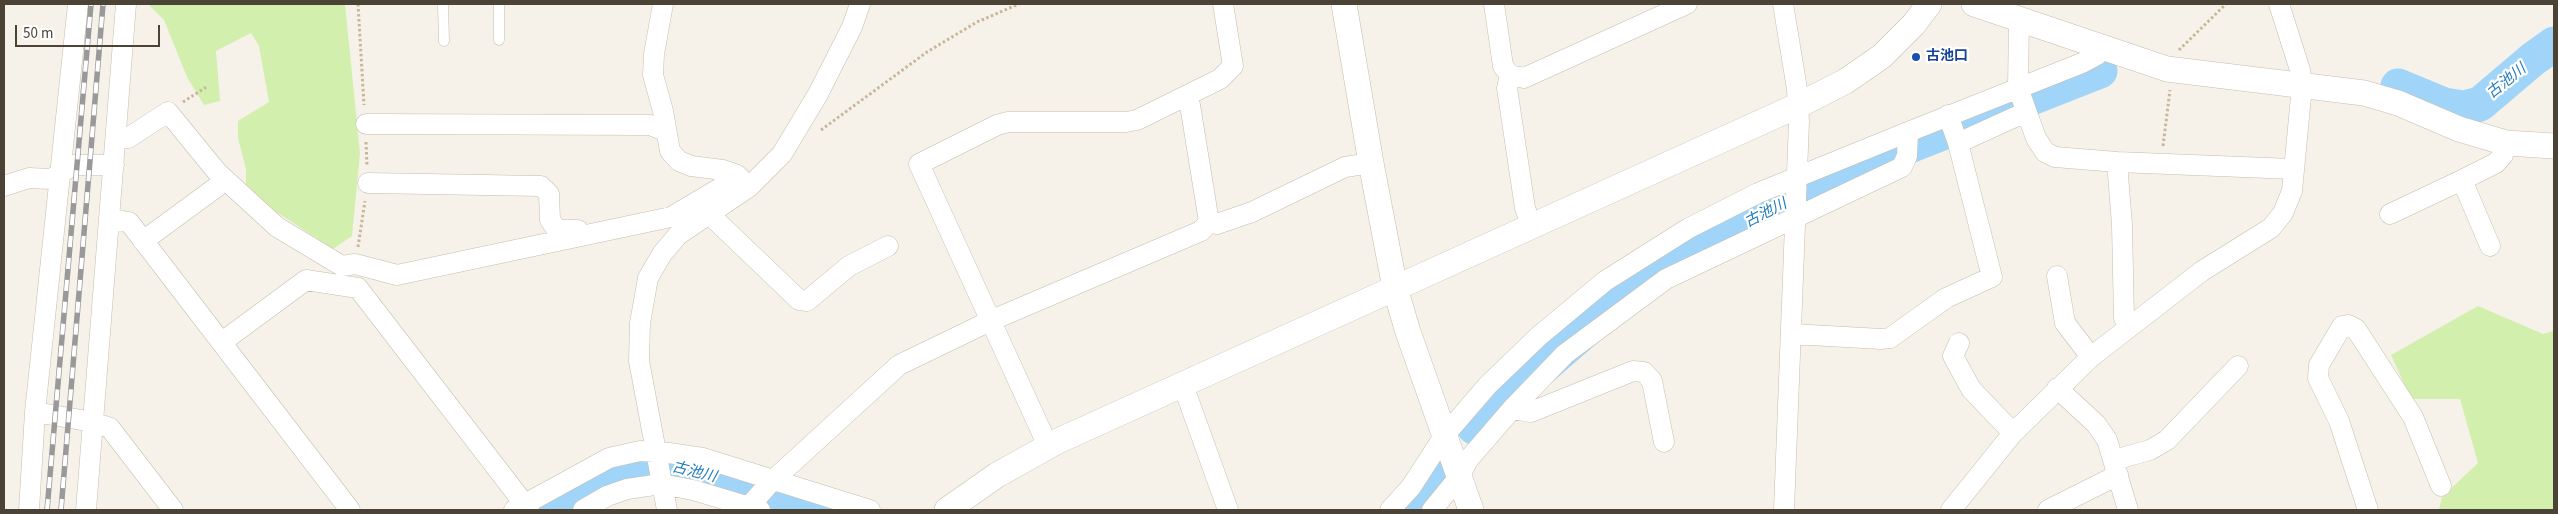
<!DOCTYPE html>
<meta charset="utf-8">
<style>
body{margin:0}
#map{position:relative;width:2558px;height:514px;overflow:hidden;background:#f6f2e9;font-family:"Source Sans 3",sans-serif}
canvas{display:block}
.frame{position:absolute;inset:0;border:5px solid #4b4336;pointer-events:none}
.scale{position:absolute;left:15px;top:25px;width:145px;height:22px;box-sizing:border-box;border:2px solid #4b4336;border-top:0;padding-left:6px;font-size:15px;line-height:18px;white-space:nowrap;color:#4b4336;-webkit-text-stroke:4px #fff;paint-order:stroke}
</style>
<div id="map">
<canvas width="2558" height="514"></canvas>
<div class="frame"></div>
<div class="scale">50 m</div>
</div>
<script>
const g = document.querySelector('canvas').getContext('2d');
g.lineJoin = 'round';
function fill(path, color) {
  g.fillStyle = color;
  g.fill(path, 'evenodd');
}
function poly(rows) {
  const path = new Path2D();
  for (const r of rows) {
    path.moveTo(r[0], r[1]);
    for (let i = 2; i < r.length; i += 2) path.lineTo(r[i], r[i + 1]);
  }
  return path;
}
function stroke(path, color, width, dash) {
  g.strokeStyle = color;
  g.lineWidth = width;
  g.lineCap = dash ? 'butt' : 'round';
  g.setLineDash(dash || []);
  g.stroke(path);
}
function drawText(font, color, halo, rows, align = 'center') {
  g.font = font + ' "Source Sans 3","Noto Sans JP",sans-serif';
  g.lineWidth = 4.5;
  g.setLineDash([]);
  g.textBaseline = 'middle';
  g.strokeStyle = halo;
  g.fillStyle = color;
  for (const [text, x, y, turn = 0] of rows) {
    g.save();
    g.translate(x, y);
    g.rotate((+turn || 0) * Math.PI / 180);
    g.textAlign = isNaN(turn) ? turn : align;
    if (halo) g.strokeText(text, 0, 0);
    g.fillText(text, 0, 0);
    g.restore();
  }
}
fill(poly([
 [148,4,345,4,360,153,352,236,333,249,272,209,246,185,246,169,238,138,238,121,269,102,259,46,251,33,216,51,220,101,204,105,187,77,164,20],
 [2478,306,2543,334,2554,331,2554,510,2439,510,2442,497,2478,463,2460,399,2411,399,2391,355]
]), '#d2efae');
stroke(poly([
 [2398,86,2444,105,2464,108,2480,104,2533,59,2554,44],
 [1474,427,1627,294,1693,251,1861,165,2100,71],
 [547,510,621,471,663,466,687,469,817,510],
 [1411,510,1433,478]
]), '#a0d5f9', 35);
const service = poly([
 [443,4,444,41],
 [499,4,499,40]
]);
const minor = poly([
 [663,4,654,54,653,75,663,111,670,151,679,161,691,166,723,170,737,175],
 [1494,4,1503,66,1510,75,1507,88,1525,208,1531,225],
 [1783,4,1797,89,1799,121,1784,510],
 [2019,19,2018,88,2036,138,2045,152,2055,157,2117,162,2293,169],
 [1510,75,1524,78,1687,4],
 [366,124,650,125,665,131],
 [116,137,128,138,168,112,217,172,277,227,342,266,355,264,397,275,671,217,720,188,737,175,749,187],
 [1958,143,2026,112],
 [2117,162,2122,225,2124,318,2130,325],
 [2462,180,2496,163,2503,155,2506,143],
 [368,183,541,186,549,194,550,220,557,230,578,230],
 [4,186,29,178,51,179,74,165,114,165],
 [708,213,799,300,807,301,849,266,888,246],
 [2390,214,2462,180,2490,246],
 [111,219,129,222,350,510],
 [1209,222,1217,224,1252,212,1345,167,1371,163],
 [143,241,218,186],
 [2057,276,2065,323,2091,357],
 [1792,334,1881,339,1890,338,1946,298,1992,277,1958,143,1948,115],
 [222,342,306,280,358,288,529,510],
 [1959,343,1953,356,1971,389,2013,433],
 [1183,385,1228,510],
 [2057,388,2096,424,2107,440,2128,510],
 [1512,409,1531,412,1633,371,1644,372,1652,381,1664,442],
 [35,412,93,422,110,428,173,510],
 [1048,446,919,164,997,125,1008,122,1126,122,1137,120,1220,79,1233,66,1223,4],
 [2114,460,2150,450,2167,440,2238,366],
 [751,508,753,502,769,484,899,365,990,321,1201,231,1209,222,1190,105,1186,96],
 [29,510,35,412,78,4],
 [86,510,126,4],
 [514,510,609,458,640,451,669,453,703,458,870,510],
 [583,510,607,496,627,489,661,484,693,490,760,510],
 [667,510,639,361,640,323,648,278,662,254,678,235,749,187,782,154,818,94,852,27,860,4],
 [1390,510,1411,487,1444,436,1488,385,1539,336,1605,281,1689,228,1758,193,1908,132],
 [1432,510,1459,477,1468,460,1512,409,1565,354,1666,279,1902,167,1907,156,1908,132,2082,63,2097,55,2103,48],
 [1951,510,2013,433,2091,357,2202,271,2271,228,2283,213,2292,191,2302,86,2300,70,2279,4],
 [2048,510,2118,475],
 [2368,510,2339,421,2318,378,2319,365,2342,326,2348,325,2356,329,2413,417,2441,486]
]);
const tertiary = poly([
 [1344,4,1371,163,1395,288,1408,332,1471,510],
 [1974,4,2167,69,2364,93,2398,103,2459,129,2506,143,2554,146],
 [947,510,997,475,1058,441,1799,105,1846,81,1882,56,1914,24,1929,4]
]);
stroke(service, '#c6bdad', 11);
stroke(minor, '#c6bdad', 21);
stroke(tertiary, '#c6bdad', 26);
stroke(poly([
 [358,4,364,105],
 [2179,50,2226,4],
 [183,102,208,86],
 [821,130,927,52,977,22,1019,4],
 [366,142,367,165],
 [2163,146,2170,90],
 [358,247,365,201]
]), '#c7b69a', 3, [2.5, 2.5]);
stroke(service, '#fff', 10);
stroke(minor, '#fff', 20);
stroke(tertiary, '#fff', 25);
const rail = poly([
 [47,510,91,4],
 [61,510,103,4]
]);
stroke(rail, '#999', 5.5);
stroke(rail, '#fff', 4, [11]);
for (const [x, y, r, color] of [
 [1916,57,5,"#1a4fb4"]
]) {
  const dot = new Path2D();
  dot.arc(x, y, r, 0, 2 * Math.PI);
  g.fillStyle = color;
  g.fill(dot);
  stroke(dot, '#fff', 2);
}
drawText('bold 14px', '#164399', '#fff', [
 ["古池口",1926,57]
], 'left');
drawText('italic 15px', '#207bbc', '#fff', [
 ["古池川",2507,82,-39],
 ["古池川",1766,214,-27],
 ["古池川",694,473,14]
]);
</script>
